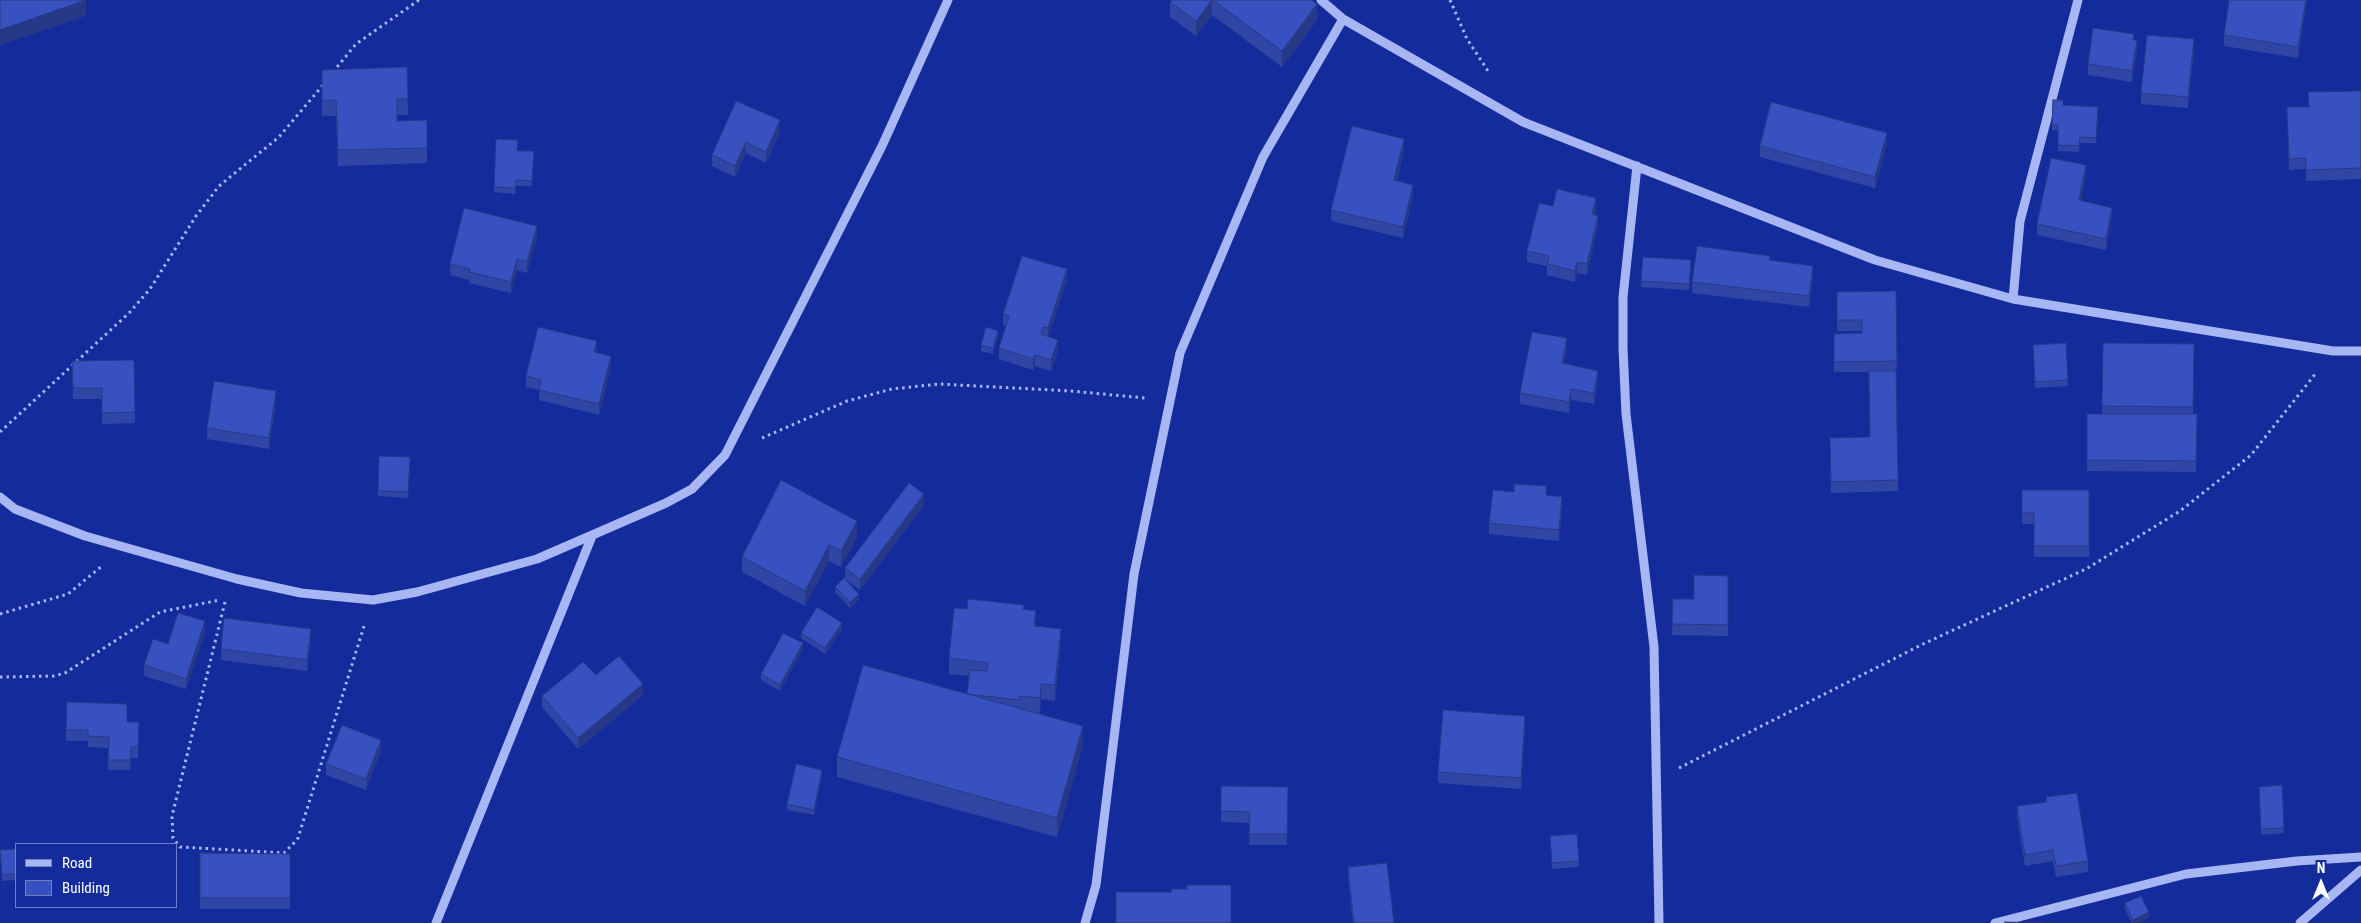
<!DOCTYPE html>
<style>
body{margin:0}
#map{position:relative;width:2361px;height:923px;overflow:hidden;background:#142b9b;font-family:"Roboto Condensed",sans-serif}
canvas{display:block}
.legend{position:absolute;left:15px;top:843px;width:162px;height:65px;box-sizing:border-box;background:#142b9b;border:1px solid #7280c3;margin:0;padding:6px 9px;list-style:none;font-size:15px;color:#fff}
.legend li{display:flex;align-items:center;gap:10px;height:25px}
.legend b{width:25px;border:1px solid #7280c3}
.north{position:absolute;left:2296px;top:858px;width:50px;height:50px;-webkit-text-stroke:4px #142b9b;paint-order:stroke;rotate:0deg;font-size:14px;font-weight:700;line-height:20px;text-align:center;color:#fff}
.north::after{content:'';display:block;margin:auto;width:18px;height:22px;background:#fff;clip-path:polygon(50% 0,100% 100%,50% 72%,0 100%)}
</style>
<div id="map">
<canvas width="2361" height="923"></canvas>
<ul class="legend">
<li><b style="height:6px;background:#a8b7f3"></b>Road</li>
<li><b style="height:14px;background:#3851c0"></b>Building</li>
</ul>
<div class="north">N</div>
</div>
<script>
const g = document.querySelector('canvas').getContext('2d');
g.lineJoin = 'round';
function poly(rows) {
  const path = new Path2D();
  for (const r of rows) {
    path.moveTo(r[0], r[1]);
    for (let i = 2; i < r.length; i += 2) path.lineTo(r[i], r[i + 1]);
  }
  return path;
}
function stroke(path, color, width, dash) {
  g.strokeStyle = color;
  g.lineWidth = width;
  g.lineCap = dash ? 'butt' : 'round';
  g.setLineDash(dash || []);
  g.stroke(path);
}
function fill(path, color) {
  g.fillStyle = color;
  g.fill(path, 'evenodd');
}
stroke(poly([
 [1450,0,1467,39,1490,74],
 [333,72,356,44,419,0],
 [0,432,129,313,150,289,196,216,219,186,279,137,323,85],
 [762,438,847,401,892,389,939,384,1071,391,1145,398],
 [225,602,172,816,173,838,180,847,284,853,293,844,298,838,365,623],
 [0,614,68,594,102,566],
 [0,677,54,676,65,673,160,612,220,600],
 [1679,768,1923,644,2086,569,2180,511,2251,455,2316,373]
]), '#a8b7f3', 3, [2.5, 4]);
stroke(poly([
 [1321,0,1343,19,1523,122,1875,260,2013,299,2333,351,2361,351],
 [1637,166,1623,297,1623,348,1626,414,1654,647,1659,923],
 [2013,299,2020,221,2078,0],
 [0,497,15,509,85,536,237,579,301,593,373,600,417,592,537,559,666,503,692,489,725,455,882,146,948,0],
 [436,923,592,536],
 [1085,923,1096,885,1134,574,1180,353,1263,157,1343,19],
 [1995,923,2186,874,2297,861,2361,857],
 [2300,923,2361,870]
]), '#a8b7f3', 9);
fill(poly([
 [1172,0,1311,0,1317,20,1282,67,1212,15,1196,36,1170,17,1170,2],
 [2307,0,2298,58,2224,46,2224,35],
 [2134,40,2137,51,2132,82,2088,75,2088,64],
 [2194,50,2188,108,2141,104,2141,93],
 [407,67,408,115,397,115,397,121,427,120,427,163,338,166,336,116,322,116,322,70],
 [2361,91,2361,179,2306,181,2306,169,2289,170,2287,107,2309,107,2308,92],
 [2053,100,2063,105,2098,113,2096,143,2080,143,2079,152,2058,151,2058,130,2052,130],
 [736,101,780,131,766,163,746,153,735,177,712,166,712,155],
 [496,139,517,151,534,151,532,186,516,186,515,194,494,192],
 [1887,144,1875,188,1760,157,1760,146],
 [1404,150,1397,181,1413,196,1403,238,1331,221,1331,210],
 [2086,176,2081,201,2112,219,2106,250,2037,235,2037,224],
 [1553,206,1596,209,1595,215,1598,227,1587,275,1577,273,1575,282,1547,275,1547,266,1527,262,1527,251],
 [537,237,527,273,517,270,511,293,469,283,469,280,450,275,450,264],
 [1643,257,1691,266,1689,290,1641,287],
 [1770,260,1813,277,1809,307,1692,293,1692,282],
 [1067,280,1048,336,1058,351,1051,371,1035,366,1033,370,999,359,999,348,1006,326,1003,325,1003,314],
 [1837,292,1897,361,1896,372,1898,491,1831,493,1830,449,1870,437,1869,372,1834,372,1834,334,1862,333,1862,331,1837,331],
 [998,336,993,354,981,351,981,345],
 [2066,343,2068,386,2035,388,2033,345],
 [2103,343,2194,344,2193,414,2197,414,2196,472,2087,471,2087,414,2102,414],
 [1567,349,1564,364,1598,382,1594,404,1571,400,1569,413,1520,404,1520,393],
 [597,352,611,367,599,415,539,400,539,390,526,387,526,376],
 [134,360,135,423,102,424,102,399,73,399,72,361],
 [276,402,269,449,207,439,207,428],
 [410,457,408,498,378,496,378,491],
 [2022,490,2089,490,2089,557,2034,557,2034,524,2022,524],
 [1546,496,1562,508,1559,541,1489,534,1489,523],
 [924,505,860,590,845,579,845,568],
 [857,537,841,567,829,561,805,606,742,572,742,557],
 [1728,576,1728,636,1672,635,1673,599,1694,599],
 [835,587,859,599,850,608,835,592],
 [967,609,1024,609,1036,626,1061,645,1055,701,1041,699,1040,714,1083,745,1057,837,837,777,837,757,967,694,969,676,949,674,949,658],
 [842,629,825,654,801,638,801,633],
 [205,632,186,689,144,676,144,665,168,644],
 [311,640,307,671,221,660,221,649],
 [803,649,780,691,761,680,761,674],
 [596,675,643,695,578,749,542,707,542,696],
 [67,702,127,722,139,722,138,758,131,758,130,770,108,770,108,748,88,747,88,741,66,741],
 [1525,727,1521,789,1438,783,1438,772],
 [381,751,366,790,326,775,326,764],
 [822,775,814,815,787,810,787,804],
 [2282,785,2284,833,2261,835,2259,787],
 [1221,786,1288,787,1287,845,1249,845,1250,823,1221,822],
 [2046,797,2088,861,2088,872,2056,877,2053,861,2025,866,2017,817,2017,806,2046,802],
 [1550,836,1579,861,1579,867,1552,869],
 [16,849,16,880,2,881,0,850],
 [200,853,290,854,290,909,200,909],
 [1348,867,1394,923,1353,923,1348,878],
 [2125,903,2149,918,2138,923,2132,923,2125,909]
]), '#3046a5');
fill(poly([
 [86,0,86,16,0,45,0,30],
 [1212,0,1212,15,1196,36,1196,21],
 [2306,0,2307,0,2298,58,2298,47],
 [1317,4,1317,20,1282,67,1282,51],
 [2194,39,2194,50,2188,108,2188,97],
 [2137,40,2137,51,2132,82,2132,71],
 [780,120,780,131,766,163,766,152],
 [1887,133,1887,144,1875,188,1875,177],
 [1404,139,1404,150,1394,191,1394,180],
 [746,142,746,153,735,177,735,166],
 [2086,165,2086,176,2079,211,2079,200],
 [1413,185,1413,196,1403,238,1403,227],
 [1596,198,1596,209,1592,225,1592,214],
 [2112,208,2112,219,2106,250,2106,239],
 [1598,216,1598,227,1587,275,1587,264],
 [537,226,537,237,527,273,527,262],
 [517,259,517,270,511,293,511,282],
 [1577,262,1577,273,1575,282,1575,271],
 [1813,266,1813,277,1809,307,1809,296],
 [1067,269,1067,280,1048,339,1048,328],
 [998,331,998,336,993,354,993,348],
 [1567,338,1567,349,1562,374,1562,363],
 [1058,340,1058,351,1051,371,1051,360],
 [597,341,597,352,594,362,594,352],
 [1035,355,1035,366,1033,370,1033,359],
 [611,356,611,367,599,415,599,404],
 [1598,371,1598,382,1594,404,1594,393],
 [1571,389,1571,400,1569,413,1569,402],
 [276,391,276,402,269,449,269,438],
 [924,494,924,505,860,590,860,579],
 [1562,497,1562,508,1559,541,1559,530],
 [857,521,857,537,841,567,841,551],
 [829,545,829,561,805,606,805,591],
 [859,594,859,599,850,608,850,602],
 [1036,611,1036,627,1034,626],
 [205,621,205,632,186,689,186,679],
 [842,623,842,629,825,654,825,648],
 [311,629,311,640,307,671,307,660],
 [1061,629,1061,645,1055,701,1055,685],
 [803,643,803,649,780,691,780,685],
 [643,684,643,695,578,749,578,738],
 [1041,684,1041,699,1040,714,1040,698],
 [1525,716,1525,727,1521,789,1521,778],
 [1083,726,1083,745,1057,837,1057,818],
 [381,740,381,751,366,790,366,779],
 [822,770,822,775,814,815,814,810],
 [2149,912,2149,918,2138,923,2133,923,2133,920]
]), '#273986');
const building = poly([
 [0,0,86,0,0,30,0,0],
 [1172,0,1212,0,1196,21,1170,2,1172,0],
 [1213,0,1311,0,1317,4,1282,51,1213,0],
 [2229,0,2306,0,2298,47,2224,35,2229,0],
 [2093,28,2134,34,2133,40,2137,40,2132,71,2088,64,2093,28],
 [2147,35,2194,39,2188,97,2141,93,2147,35],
 [407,67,408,99,397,99,397,121,427,120,427,148,338,150,336,100,322,101,322,70,407,67],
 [2361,91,2361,168,2306,170,2306,158,2289,159,2287,107,2309,107,2308,92,2361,91],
 [2053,100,2063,100,2063,105,2098,107,2096,138,2080,137,2079,146,2058,145,2058,125,2052,125,2053,100],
 [736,101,780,120,766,152,746,142,735,166,712,155,736,101],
 [1771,102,1887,133,1875,177,1760,146,1771,102],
 [1352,126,1404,139,1394,180,1413,185,1403,227,1331,210,1352,126],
 [496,139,518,140,517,151,534,151,532,181,516,180,515,188,494,187,496,139],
 [2051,158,2086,165,2079,200,2112,208,2106,239,2037,224,2051,158],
 [1557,189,1596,198,1592,214,1598,216,1587,264,1577,262,1575,271,1547,264,1549,256,1527,251,1539,203,1553,206,1557,189],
 [464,208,537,226,527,262,517,259,511,282,469,272,470,269,450,264,464,208],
 [1697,246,1770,256,1769,260,1813,266,1809,296,1692,282,1697,246],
 [1022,256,1067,269,1048,328,1043,327,1041,334,1058,340,1051,360,1035,355,1033,359,999,348,1009,316,1003,314,1022,256],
 [1643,257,1691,260,1689,284,1641,281,1643,257],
 [1896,291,1897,361,1834,362,1834,334,1862,333,1862,320,1837,320,1837,292,1896,291],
 [538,327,597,341,594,352,611,356,599,404,539,390,541,380,526,376,538,327],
 [986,327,998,331,993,348,981,345,986,327],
 [1532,332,1567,338,1562,363,1598,371,1594,393,1571,389,1569,402,1520,393,1532,332],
 [2066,343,2068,380,2035,382,2033,345,2066,343],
 [2103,343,2194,344,2193,407,2102,406,2103,343],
 [134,360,135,412,102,413,102,388,73,388,72,361,134,360],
 [1869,371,1896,371,1898,480,1831,482,1830,438,1870,437,1869,371],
 [214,381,276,391,269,438,207,428,214,381],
 [2087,414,2197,414,2196,461,2087,460,2087,414],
 [379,456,410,457,408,492,378,491,379,456],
 [781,480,857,521,841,551,829,545,805,591,742,557,781,480],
 [909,483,924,494,860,579,845,568,909,483],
 [1514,484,1546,486,1546,495,1562,497,1559,530,1489,523,1493,490,1514,492,1514,484],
 [2022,490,2089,490,2089,546,2034,546,2034,513,2022,513,2022,490],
 [1694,575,1728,576,1728,625,1672,624,1673,599,1694,599,1694,575],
 [844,578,859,594,850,602,835,587,844,578],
 [968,599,1024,605,1023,609,1036,611,1034,626,1061,629,1055,685,1041,684,1040,698,1020,696,1019,700,967,694,970,670,987,671,988,663,949,658,954,608,967,609,968,599],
 [817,607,842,623,825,648,801,633,817,607],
 [178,613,205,621,186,679,144,665,153,639,168,644,178,613],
 [224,618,311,629,307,660,221,649,224,618],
 [783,633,803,643,780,685,761,674,783,633],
 [619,656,643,684,578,738,542,696,583,662,596,675,619,656],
 [863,665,1083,726,1057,818,837,757,863,665],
 [67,702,127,704,127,722,139,722,138,747,131,747,130,760,108,760,109,737,88,736,88,730,66,730,67,702],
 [1443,710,1525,716,1521,778,1438,772,1443,710],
 [342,725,381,740,366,779,326,764,342,725],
 [796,764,822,770,814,810,787,804,796,764],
 [2282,785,2284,828,2261,829,2259,787,2282,785],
 [1221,786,1288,787,1287,834,1249,834,1250,812,1221,811,1221,786],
 [2077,793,2088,861,2056,866,2053,850,2025,855,2017,806,2047,802,2046,797,2077,793],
 [1577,834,1579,861,1552,863,1550,836,1577,834],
 [16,849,16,874,2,875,0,850,16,849],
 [200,853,290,854,290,898,200,898,200,853],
 [1387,863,1394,923,1354,923,1348,867,1387,863],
 [1187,885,1231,885,1231,923,1116,923,1116,892,1171,892,1172,889,1187,889,1187,885],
 [2141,896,2149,912,2133,920,2125,903,2141,896],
 [2005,922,2044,923,2005,923,2005,922]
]);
fill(building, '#3851c0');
stroke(building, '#273986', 1);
</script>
